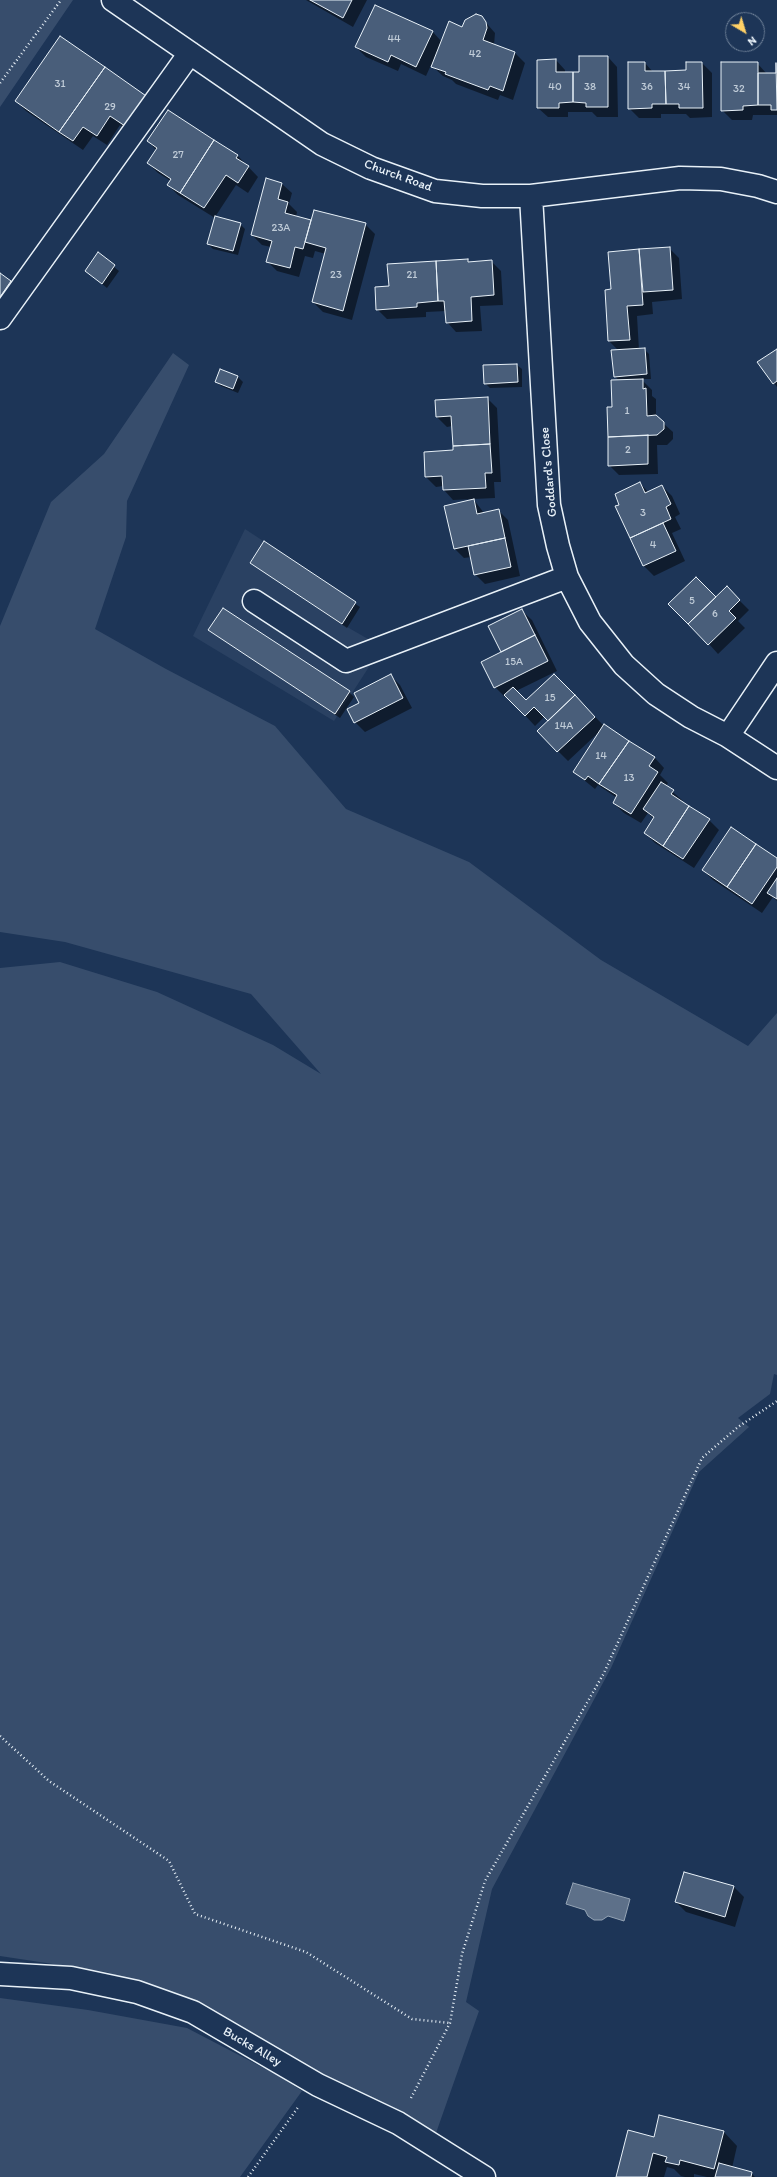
<!DOCTYPE html>
<style>
body{margin:0}
#map{position:relative;width:777px;height:2177px;overflow:hidden;background:#1d3557;font-family:Itim,sans-serif}
canvas{display:block}
.north{position:absolute;left:725px;top:12px;width:40px;height:40px;box-sizing:border-box;background:#1d3557;border:1px solid #6e8097;border-radius:50%;rotate:142deg;font-size:11px;font-weight:700;line-height:16px;text-align:center;color:#e8f1f8}
.north::after{content:'';display:block;margin:auto;width:14px;height:18px;background:#ffd166;clip-path:polygon(50% 0,100% 100%,50% 72%,0 100%)}
</style>
<div id="map">
<canvas width="777" height="2177"></canvas>
<div class="north">N</div>
</div>
<script>
const g = document.querySelector('canvas').getContext('2d');
g.lineJoin = 'round';
function fill(path, color) {
  g.fillStyle = color;
  g.fill(path, 'evenodd');
}
function poly(rows) {
  const path = new Path2D();
  for (const r of rows) {
    path.moveTo(r[0], r[1]);
    for (let i = 2; i < r.length; i += 2) path.lineTo(r[i], r[i + 1]);
  }
  return path;
}
function stroke(path, color, width, dash) {
  g.strokeStyle = color;
  g.lineWidth = width;
  g.lineCap = dash ? 'butt' : 'round';
  g.setLineDash(dash || []);
  g.stroke(path);
}
function drawText(font, color, halo, rows, align = 'center') {
  g.font = font + ' Itim,sans-serif';
  g.lineWidth = 3;
  g.setLineDash([]);
  g.textBaseline = 'middle';
  g.strokeStyle = halo;
  g.fillStyle = color;
  for (const [text, x, y, turn = 0] of rows) {
    g.save();
    g.translate(x, y);
    g.rotate((+turn || 0) * Math.PI / 180);
    g.textAlign = isNaN(turn) ? turn : align;
    if (halo) g.strokeText(text, 0, 0);
    g.fillText(text, 0, 0);
    g.restore();
  }
}
fill(poly([
 [245,529,356,602,342,624,368,639,540,579,376,656,334,721,193,636]
]), '#2a4162');
fill(poly([
 [0,0,73,0,0,107],
 [173,353,189,365,127,501,126,537,95,629,166,669,275,726,346,809,469,862,601,960,748,1046,777,1013,777,1375,774,1374,770,1394,738,1418,749,1427,699,1472,611,1668,492,1889,466,2002,479,2011,436,2133,333,2082,200,2003,106,1972,0,1956,0,968,60,962,157,992,273,1045,321,1074,251,994,65,942,0,932,0,626,51,502,104,454],
 [0,1998,88,2010,187,2028,279,2076,302,2091,240,2177,0,2177]
]), '#374d6c');
const water = poly([
 [573,1883,630,1899,624,1921,608,1916,602,1920,594,1920,588,1916,585,1910,566,1904,573,1883]
]);
fill(water, '#5d7089');
stroke(water, '#95a4b5', 1);
fill(poly([
 [306,0,367,0,353,27],
 [476,15,481,17,495,33,494,45,515,53,525,63,513,100,500,95,498,100,456,84,452,80,443,76,431,65,426,76,401,64,398,71,366,57,356,47,432,31,442,42,462,28,470,17],
 [60,38,138,137,120,125,107,145,93,136,83,150,26,111,16,101],
 [608,57,617,67,618,117,597,117,592,112,568,112,568,117,548,117,538,108,556,60,565,70,565,73,580,73],
 [645,63,653,72,687,71,702,63,712,73,712,117,690,118,686,114,661,114,661,118,639,118,629,108],
 [757,63,767,74,777,74,777,64,777,115,753,115,752,120,732,120,722,110],
 [148,141,237,155,258,177,248,193,236,185,215,217,240,224,245,229,238,255,213,249,208,244,215,218,178,195,168,185,171,181,158,173,148,163,156,150],
 [282,184,292,193,289,204,297,212,296,217,312,221,365,224,375,234,352,320,323,312,313,302,326,254,315,251,313,258,305,256,299,277,277,271,267,261,271,247,262,245,252,235],
 [669,248,679,258,682,299,652,302,653,314,637,316,639,350,644,349,649,354,651,379,641,379,652,390,652,396,656,399,656,417,673,432,673,439,667,445,657,445,658,474,619,475,609,465,613,408,619,381,615,376,619,351,609,341,612,290,610,252],
 [98,254,119,271,107,288,86,271],
 [468,260,470,263,491,261,501,271,503,305,480,306,482,331,456,332,447,322,446,311,426,312,426,317,387,319,377,309,390,287],
 [0,275,15,286,0,300],
 [777,350,777,387,759,363],
 [517,365,522,369,522,387,490,388,485,383],
 [221,370,238,377,243,382,238,393,221,386,216,382],
 [487,398,497,408,501,482,494,482,495,498,453,500,444,490,443,486,436,487,426,477,454,451,452,426,447,427,437,417,436,401],
 [640,483,649,493,662,486,672,496,680,514,675,517,681,529,672,533,685,561,654,576,644,566,617,507,621,505],
 [474,500,484,513,498,510,508,520,520,576,485,584,475,574,472,557,464,558,455,549],
 [264,543,360,607,347,628,251,563],
 [737,598,749,610,738,621,745,628,718,654,709,644,716,599],
 [522,611,532,620,557,671,516,691,526,701,564,685,604,726,655,758,664,768,660,775,668,783,666,786,683,801,682,802,709,820,719,830,694,868,655,843,645,833,654,819,648,813,641,823,624,813,614,803,617,798,598,785,595,789,574,772,598,733,568,761,538,731,549,721,545,716,535,726,507,696,505,697,495,687,502,653],
 [209,630,349,692,354,697,340,718],
 [390,675,400,685,412,708,365,732,355,722,360,703],
 [777,859,777,901,773,897,762,913,713,880,703,870],
 [685,1873,734,1887,744,1897,735,1927,686,1912,676,1902],
 [723,2131,737,2146,732,2168,751,2173,755,2177,707,2177,694,2174,694,2177,685,2177,681,2176,674,2169,667,2167,664,2177,617,2177,655,2138]
]), '#0007');
const building = poly([
 [310,0,352,0,343,18,310,0],
 [375,5,433,31,416,67,391,55,388,62,355,47,375,5],
 [476,14,482,16,486,22,487,28,483,40,515,52,503,91,490,86,488,90,445,74,446,72,431,67,449,21,462,27,465,20,476,14],
 [60,36,105,67,59,132,15,101,60,36],
 [579,56,608,56,608,107,586,107,586,103,573,102,573,72,579,72,579,56],
 [556,59,556,72,573,72,573,102,559,103,559,108,537,108,537,60,556,59],
 [628,62,645,62,645,71,665,71,666,104,652,104,652,108,628,109,628,62],
 [686,62,702,62,703,108,679,108,679,104,666,104,665,71,686,70,686,62],
 [721,62,758,62,758,105,743,106,743,110,721,111,721,62],
 [776,63,777,110,771,110,771,105,758,105,758,73,776,73,776,63],
 [105,67,149,98,128,128,110,116,97,136,83,127,73,141,59,132,105,67],
 [168,110,214,140,180,193,167,185,171,179,147,163,157,148,147,141,168,110],
 [214,140,238,155,236,158,249,166,238,183,226,175,204,208,180,193,214,140],
 [266,178,282,183,278,199,288,202,285,213,311,220,303,249,295,247,290,268,266,262,272,241,251,235,266,178],
 [314,210,366,223,343,311,312,302,326,248,305,242,314,210],
 [215,216,241,223,233,251,207,244,215,216],
 [670,247,673,290,643,292,639,249,670,247],
 [639,249,643,305,627,306,630,340,608,341,605,290,611,289,608,252,639,249],
 [98,252,115,265,102,284,85,271,98,252],
 [468,259,468,262,492,260,494,295,471,297,472,321,446,323,444,301,438,301,436,261,468,259],
 [436,261,438,301,417,303,417,307,376,310,375,287,389,286,387,264,436,261],
 [0,273,11,281,0,297,0,273],
 [645,348,647,374,614,377,611,350,645,348],
 [777,349,777,381,773,384,757,362,777,349],
 [517,364,518,382,484,384,483,365,517,364],
 [220,369,238,376,233,389,215,382,220,369],
 [643,379,643,389,646,388,647,416,656,415,664,422,664,429,657,435,608,437,607,407,612,407,611,380,643,379],
 [488,397,490,444,453,446,451,416,436,417,435,400,488,397],
 [648,435,648,464,608,466,608,437,648,435],
 [490,444,492,473,485,473,486,488,443,490,442,476,425,477,424,452,453,450,453,446,490,444],
 [640,482,645,493,662,485,671,504,666,507,671,519,630,538,615,506,619,505,615,494,640,482],
 [474,499,477,514,499,509,505,538,454,549,444,506,474,499],
 [663,523,676,551,643,566,630,538,663,523],
 [505,538,511,567,474,575,468,546,505,538],
 [264,541,356,602,342,624,250,563,264,541],
 [696,577,716,597,688,624,668,604,696,577],
 [727,586,740,600,729,611,736,618,708,645,688,624,727,586],
 [223,608,350,691,335,714,208,630,223,608],
 [522,609,535,635,501,652,488,626,522,609],
 [535,635,548,661,494,688,481,662,535,635],
 [391,674,403,698,354,723,347,709,359,703,354,693,391,674],
 [554,674,575,695,548,721,534,707,525,716,504,695,513,687,526,700,554,674],
 [575,695,595,717,557,752,537,731,575,695],
 [604,724,629,741,599,784,588,776,585,780,573,772,604,724],
 [629,741,655,757,649,766,658,772,631,814,613,803,617,795,599,784,629,741],
 [661,782,674,790,671,794,689,806,663,846,644,833,654,817,643,809,661,782],
 [689,806,710,819,683,859,663,846,689,806],
 [731,827,756,844,727,887,702,870,731,827],
 [756,844,777,858,777,867,752,904,727,887,756,844],
 [777,878,777,899,767,893,777,878],
 [684,1872,734,1886,725,1917,675,1902,684,1872],
 [659,2115,724,2131,714,2169,680,2160,679,2165,665,2162,667,2157,653,2153,647,2177,616,2177,628,2130,654,2137,659,2115],
 [719,2163,752,2172,751,2177,715,2177,719,2163]
]);
fill(building, '#495e7a');
stroke(building, '#e8f1f8', 1);
const minor = poly([
 [113,0,322,144,371,168,435,191,482,196,531,196,680,178,721,179,758,186,777,192],
 [531,196,549,505,558,546,567,577,590,622,624,665,656,694,691,717,728,736,777,768],
 [0,318,190,53],
 [254,601,346,661,567,577],
 [728,736,777,663],
 [0,1974,71,1978,137,1992,193,2012,318,2085,398,2123,484,2177]
]);
stroke(minor, '#e8f1f8', 25);
stroke(poly([
 [0,83,61,0],
 [0,1736,49,1781,169,1861,195,1914,306,1952,412,2019,450,2023],
 [411,2098,450,2023,462,1954,485,1881,604,1673,702,1458,738,1427,777,1401],
 [248,2177,299,2106]
]), '#e8f1f8', 2.5, [1, 3]);
stroke(minor, '#1d3557', 22);
drawText('11px', '#c0ccd8', null, [
 ["44",394,39],
 ["42",475,54],
 ["31",60,84],
 ["40",555,87],
 ["38",590,87],
 ["36",647,87],
 ["34",684,87],
 ["32",739,89],
 ["29",110,107],
 ["27",178,155],
 ["23A",281,228],
 ["23",336,275],
 ["21",412,275],
 ["1",627,411],
 ["2",628,450],
 ["3",643,513],
 ["4",653,545],
 ["5",692,601],
 ["6",715,614],
 ["15A",514,662],
 ["15",550,698],
 ["14A",564,726],
 ["14",601,756],
 ["13",629,778]
]);
drawText('13px', '#e8f1f8', '#1d3557', [
 ["Church Road",398,176,20],
 ["Goddard's Close",549,472,-95],
 ["Bucks Alley",252,2047,30]
]);
</script>
